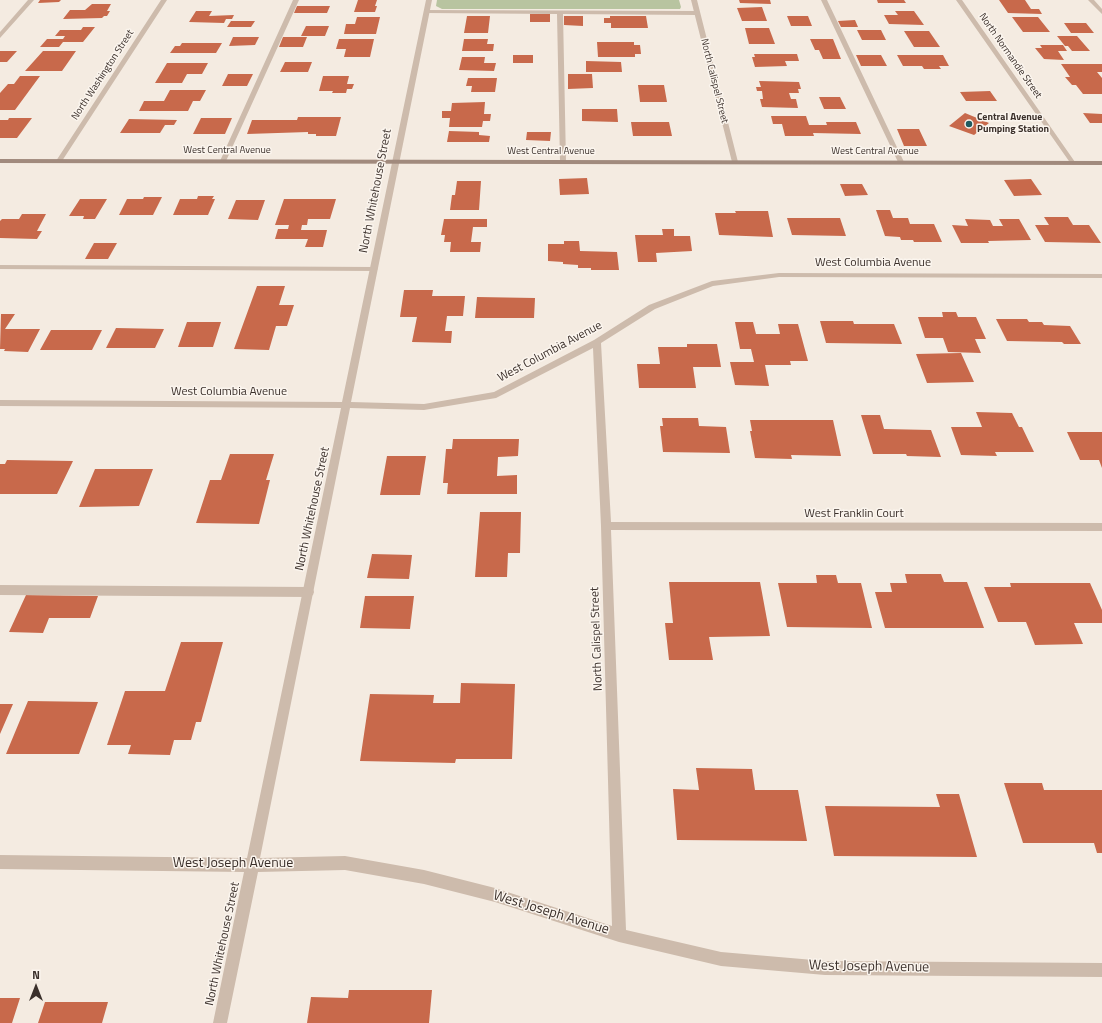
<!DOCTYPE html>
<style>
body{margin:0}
#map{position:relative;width:1102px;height:1023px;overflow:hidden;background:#f4ebe1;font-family:"Titillium Web",sans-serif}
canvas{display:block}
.north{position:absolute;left:16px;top:967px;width:40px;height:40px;-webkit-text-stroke:3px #fbf5ee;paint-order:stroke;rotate:0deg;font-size:11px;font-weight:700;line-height:16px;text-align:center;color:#3b302b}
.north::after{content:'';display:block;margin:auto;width:14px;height:18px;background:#3b302b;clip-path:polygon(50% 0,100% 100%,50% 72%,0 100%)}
</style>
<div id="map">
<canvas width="1102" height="1023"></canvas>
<div class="north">N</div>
</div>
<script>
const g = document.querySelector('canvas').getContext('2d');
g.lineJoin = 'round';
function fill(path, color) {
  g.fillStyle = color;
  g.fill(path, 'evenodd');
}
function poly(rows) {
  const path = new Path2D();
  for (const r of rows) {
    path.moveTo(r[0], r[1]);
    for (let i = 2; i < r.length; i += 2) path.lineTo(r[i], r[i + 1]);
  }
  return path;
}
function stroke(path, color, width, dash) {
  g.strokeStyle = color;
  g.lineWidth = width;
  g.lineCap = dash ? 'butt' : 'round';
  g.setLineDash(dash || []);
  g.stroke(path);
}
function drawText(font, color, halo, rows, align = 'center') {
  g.font = font + ' "Titillium Web",sans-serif';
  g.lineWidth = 3;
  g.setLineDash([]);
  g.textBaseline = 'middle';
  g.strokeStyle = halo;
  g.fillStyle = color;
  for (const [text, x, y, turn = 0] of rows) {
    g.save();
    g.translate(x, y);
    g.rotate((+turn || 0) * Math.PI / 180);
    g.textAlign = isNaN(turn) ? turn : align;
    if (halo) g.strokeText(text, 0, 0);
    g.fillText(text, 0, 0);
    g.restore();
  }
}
fill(poly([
 [437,0,679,0,681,7,680,9,442,9,436,6]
]), '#b8c4a0');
fill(poly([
 [40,0,61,0,59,2,38,3],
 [358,0,377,0,375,6,377,6,375,12,354,12],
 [739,0,770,0,771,4,740,3],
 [877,0,904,0,906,3,878,3],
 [999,0,1025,0,1031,9,1039,9,1042,14,1008,13],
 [92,4,111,4,107,11,110,11,107,16,104,16,102,18,63,19,70,10,85,10],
 [297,6,330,6,327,13,294,13],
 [762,7,767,21,742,21,737,8],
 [196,11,212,11,209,16,234,15,232,19,226,19,224,23,189,22],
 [895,11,914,11,924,25,889,24,884,15,898,15],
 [530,14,550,14,550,22,530,22],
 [467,16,490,16,488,33,464,33],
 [564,16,583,16,583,26,564,25],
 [610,16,646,16,648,28,611,28,611,23,604,23,604,18,610,18],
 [787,16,808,16,812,26,791,26],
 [357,17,380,17,376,34,344,34,346,24,355,24],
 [1012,17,1038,17,1050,32,1023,32],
 [855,20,858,27,841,27,838,21],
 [231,21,255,21,251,27,227,27],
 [1064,23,1086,23,1094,33,1071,33],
 [306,26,329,26,325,36,301,36],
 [83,27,95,27,83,42,63,42,59,47,40,47,47,39,63,39,65,36,55,36,60,30,81,30],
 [745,28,769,28,775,44,749,44],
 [857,30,881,30,886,40,862,40],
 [904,31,929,31,940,47,914,47],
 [1057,36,1077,36,1090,51,1072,51,1068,46,1065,46],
 [233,37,259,37,255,45,229,46],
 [283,37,307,37,303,47,279,47],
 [339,39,374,39,370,57,344,57,346,49,336,49],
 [464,39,488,39,487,44,494,44,493,51,462,51],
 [810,39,833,39,841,59,823,59,819,50,815,50],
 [597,42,634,42,634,45,640,45,641,54,635,54,635,57,598,57],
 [182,43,222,43,216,53,170,53,175,46,180,46],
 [1040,45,1063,45,1067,51,1058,51,1064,60,1044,59,1035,48,1042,48],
 [0,51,17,51,7,62,0,62],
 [43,51,76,51,62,71,25,71],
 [754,54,797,54,799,61,785,61,787,66,755,67,752,57,755,57],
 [513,55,533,55,533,63,513,63],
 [856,55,881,55,887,66,861,66],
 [897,55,943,55,949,66,939,66,941,69,924,69,922,66,903,66],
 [462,57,485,57,484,63,496,63,494,71,459,70],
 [586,61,621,62,622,72,586,72],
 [285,62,312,62,308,72,280,72],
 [167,63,208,63,202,74,187,74,182,83,155,83],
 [1061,64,1102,64,1102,72,1097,72,1102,78,1102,94,1083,94,1076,85,1072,85,1065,77,1070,77],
 [228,74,253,74,247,86,222,86],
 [568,74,592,74,593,88,568,89],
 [20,76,40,76,15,110,0,110,0,93,8,84,14,84],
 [323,76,349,76,347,84,354,84,352,89,347,89,346,93,332,93,333,91,319,91],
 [468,78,497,78,495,92,471,92,472,86,466,86],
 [759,81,799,82,801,89,798,89,799,93,789,93,791,99,796,99,798,108,762,107,760,99,763,99,762,91,757,91,756,87,761,87],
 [638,85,664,85,667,102,640,102],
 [170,90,206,90,200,101,193,101,188,111,139,111,144,101,164,101],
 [990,91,997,101,966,101,960,92],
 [819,97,840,97,846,109,824,109],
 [485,102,484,114,491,114,490,121,483,121,482,127,449,127,450,118,442,118,442,111,451,111,452,103],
 [582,109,617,109,618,122,582,121],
 [965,113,989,123,974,135,949,126],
 [1083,113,1102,114,1102,123,1090,123],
 [771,116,806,116,809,125,827,125,826,122,856,122,861,134,813,133,814,136,785,136,782,124,773,124],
 [298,117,341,117,336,136,316,136,316,134,308,134,308,132,247,134,252,120,297,120],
 [9,118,32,118,17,138,0,138,0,120,8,120],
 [201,118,232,118,225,134,193,134],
 [129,119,177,120,174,125,165,125,160,133,120,133],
 [631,122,669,122,672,136,633,136],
 [897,129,919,129,927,146,904,146],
 [449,131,479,132,479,135,490,136,489,142,447,142],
 [527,132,551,132,550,141,526,140],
 [587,178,589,194,560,195,559,179],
 [1031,179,1042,195,1014,196,1004,180],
 [457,181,481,181,479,210,450,210,452,195,455,195],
 [840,184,862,184,868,195,845,196],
 [198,196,214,196,212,199,215,199,208,215,173,215,180,199,197,199],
 [144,197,162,197,153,215,119,215,127,199,143,199],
 [80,199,107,199,95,219,83,219,84,216,69,216],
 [284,199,336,199,330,219,308,219,307,225,302,225,301,230,327,230,323,247,305,247,308,239,275,239,278,229,288,229,289,225,275,225],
 [236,200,265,200,258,220,228,219],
 [876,210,890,210,893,218,908,218,910,224,934,224,942,242,914,242,913,240,901,240,900,237,885,236],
 [735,211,768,211,773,237,719,235,715,213,736,213],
 [22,214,46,214,37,231,42,231,37,239,0,238,0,221,2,219,19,219],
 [1044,217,1068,217,1073,225,1089,225,1101,243,1045,242,1035,225,1049,225],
 [787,218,840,218,846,236,792,235],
 [444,219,487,219,487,227,473,227,471,242,481,242,480,252,450,252,451,242,444,242,445,235,441,235],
 [965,219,990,220,993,226,1003,226,999,219,1019,219,1031,240,988,241,989,243,961,243,952,225,968,226],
 [662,229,674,229,674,236,690,236,692,251,656,253,657,262,638,262,635,235,663,235],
 [564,241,579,241,580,251,617,252,619,270,591,270,591,268,578,268,578,265,563,264,563,262,548,261,548,244,564,244],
 [94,243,117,243,108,259,85,259],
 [257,286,285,286,279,305,294,305,287,326,276,326,269,350,234,349],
 [404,290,433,290,432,296,465,296,463,316,447,316,445,331,452,331,451,343,412,342,417,317,400,317],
 [477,297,535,298,534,318,475,318],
 [942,312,956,312,958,317,976,317,986,339,975,339,981,353,948,352,943,338,925,338,918,317,943,317],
 [1,314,15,314,5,329,40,329,28,352,4,351,5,349,0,349],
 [996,319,1027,319,1029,322,1042,322,1044,325,1070,326,1081,344,1064,344,1062,342,1007,341],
 [820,321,853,321,854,324,894,324,902,344,826,343],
 [187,322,221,322,213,347,178,347],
 [735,322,753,322,756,334,780,334,778,324,798,324,808,361,790,361,791,365,765,365,769,386,735,385,730,362,754,362,751,349,740,349],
 [116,328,164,329,155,348,106,348],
 [51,330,102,330,92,350,40,350],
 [687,344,717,344,721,367,693,367,696,388,639,388,637,364,660,364,658,347,687,347],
 [961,353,974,382,927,383,916,354],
 [976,412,1012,413,1019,427,1022,427,1034,452,995,452,997,456,961,455,951,427,982,427],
 [861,415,880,415,884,429,931,430,941,457,907,456,906,454,873,454],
 [662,418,698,418,699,426,726,427,730,453,663,452,660,426,663,426],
 [750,420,833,420,841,456,791,455,792,459,755,458,750,431,752,431],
 [1067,432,1102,432,1102,468,1099,460,1080,460],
 [453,439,519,439,518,456,498,457,497,476,517,475,517,494,447,494,448,483,443,483,446,449,452,449],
 [230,454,274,454,266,480,270,480,259,524,196,523,210,480,221,480],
 [387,456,426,456,420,495,380,495],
 [7,460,73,461,57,494,0,494,0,464,5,464],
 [95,469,153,469,139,506,79,507],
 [480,512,521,512,520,553,508,553,507,577,475,577],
 [372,554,412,555,409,579,367,578],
 [905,574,941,574,944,582,967,582,984,628,885,628,875,592,892,592,890,583,907,583],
 [816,575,836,575,838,583,861,583,872,628,787,627,778,583,817,583],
 [669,582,760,582,770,636,709,637,713,660,669,660,665,623,673,623],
 [1010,583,1090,583,1102,610,1102,623,1074,623,1083,644,1035,645,1026,622,998,622,984,587,1011,587],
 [26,595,98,596,90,618,49,618,43,633,9,632],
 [365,596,414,596,410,629,360,628],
 [181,642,223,642,201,722,196,722,191,740,174,740,170,755,128,754,131,745,107,745,125,691,165,691],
 [461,683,515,684,512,759,456,759,455,763,360,761,370,694,434,695,433,703,460,703],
 [28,701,98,702,79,754,6,754],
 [0,704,13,704,0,734],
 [696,768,752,769,755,790,798,790,807,841,677,840,673,789,699,790],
 [1004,783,1042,783,1044,790,1102,790,1102,853,1097,853,1094,843,1023,843],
 [936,794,959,794,977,857,834,856,825,806,940,807],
 [349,990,432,990,429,1023,307,1023,311,997,348,998],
 [0,998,20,998,12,1023,0,1023],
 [45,1002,108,1002,102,1023,38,1023]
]), '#c8694b');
fill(poly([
 [28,0,34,0,0,38,0,32,28,0],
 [293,0,299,0,226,161,221,162,220,161,293,0],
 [821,0,827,0,904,162,903,163,898,162,821,0],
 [1088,0,1094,0,1102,9,1102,14,1088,0],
 [424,10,697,11,700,13,697,15,563,14,566,162,563,164,560,162,557,14,426,13,424,12,424,10],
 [0,265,374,267,378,269,374,271,0,269,0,265],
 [0,585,309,587,313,589,314,592,313,595,309,597,0,595,0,585]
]), '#cdbbac');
fill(poly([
 [161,0,167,0,62,161,57,162,56,161,161,0],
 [426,0,432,0,351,402,424,404,494,392,594,340,649,305,712,281,779,273,1102,274,1102,278,779,277,713,286,655,309,601,343,611,522,1102,523,1102,531,611,530,626,930,721,952,825,961,1102,963,1102,977,825,975,721,966,619,942,495,902,424,884,345,870,258,872,227,1023,213,1023,244,872,0,869,0,855,247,858,341,408,0,406,0,400,342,402,426,0],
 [593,348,601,526,612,926,495,888,424,870,345,856,260,858,350,408,424,410,496,398,593,348],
 [691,0,697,0,738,162,737,163,732,162,691,0],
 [956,0,962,0,1075,162,1075,164,1071,164,956,0]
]), '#cdbbac');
fill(poly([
 [0,159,1102,161,1102,165,0,163,0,159]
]), '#a18a7d');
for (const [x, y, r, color] of [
 [969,124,4,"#1f5a5e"]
]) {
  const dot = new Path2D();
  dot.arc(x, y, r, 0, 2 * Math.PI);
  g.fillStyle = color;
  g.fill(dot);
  stroke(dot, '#fbf5ee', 1.5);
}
drawText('10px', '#3b302b', '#fbf5ee', [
 ["North Normandie Street",1010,56,55],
 ["North Washington Street",103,75,-57],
 ["North Calispel Street",714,81,76],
 ["West Central Avenue",227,151],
 ["West Central Avenue",551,152],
 ["West Central Avenue",875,152]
]);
drawText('bold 10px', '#3b302b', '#fbf5ee', [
 ["Central Avenue",977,118],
 ["Pumping Station",977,130]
], 'left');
drawText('12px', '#3b302b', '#fbf5ee', [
 ["North Whitehouse Street",376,191,-79],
 ["West Columbia Avenue",873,263],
 ["West Columbia Avenue",550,352,-28],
 ["West Columbia Avenue",229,392],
 ["North Whitehouse Street",313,509,-78],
 ["West Franklin Court",854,514],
 ["North Calispel Street",597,639,-92],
 ["North Whitehouse Street",223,944,-78]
]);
drawText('14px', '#3b302b', '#fbf5ee', [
 ["West Joseph Avenue",233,864],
 ["West Joseph Avenue",551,913,17],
 ["West Joseph Avenue",869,967,1]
]);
</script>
